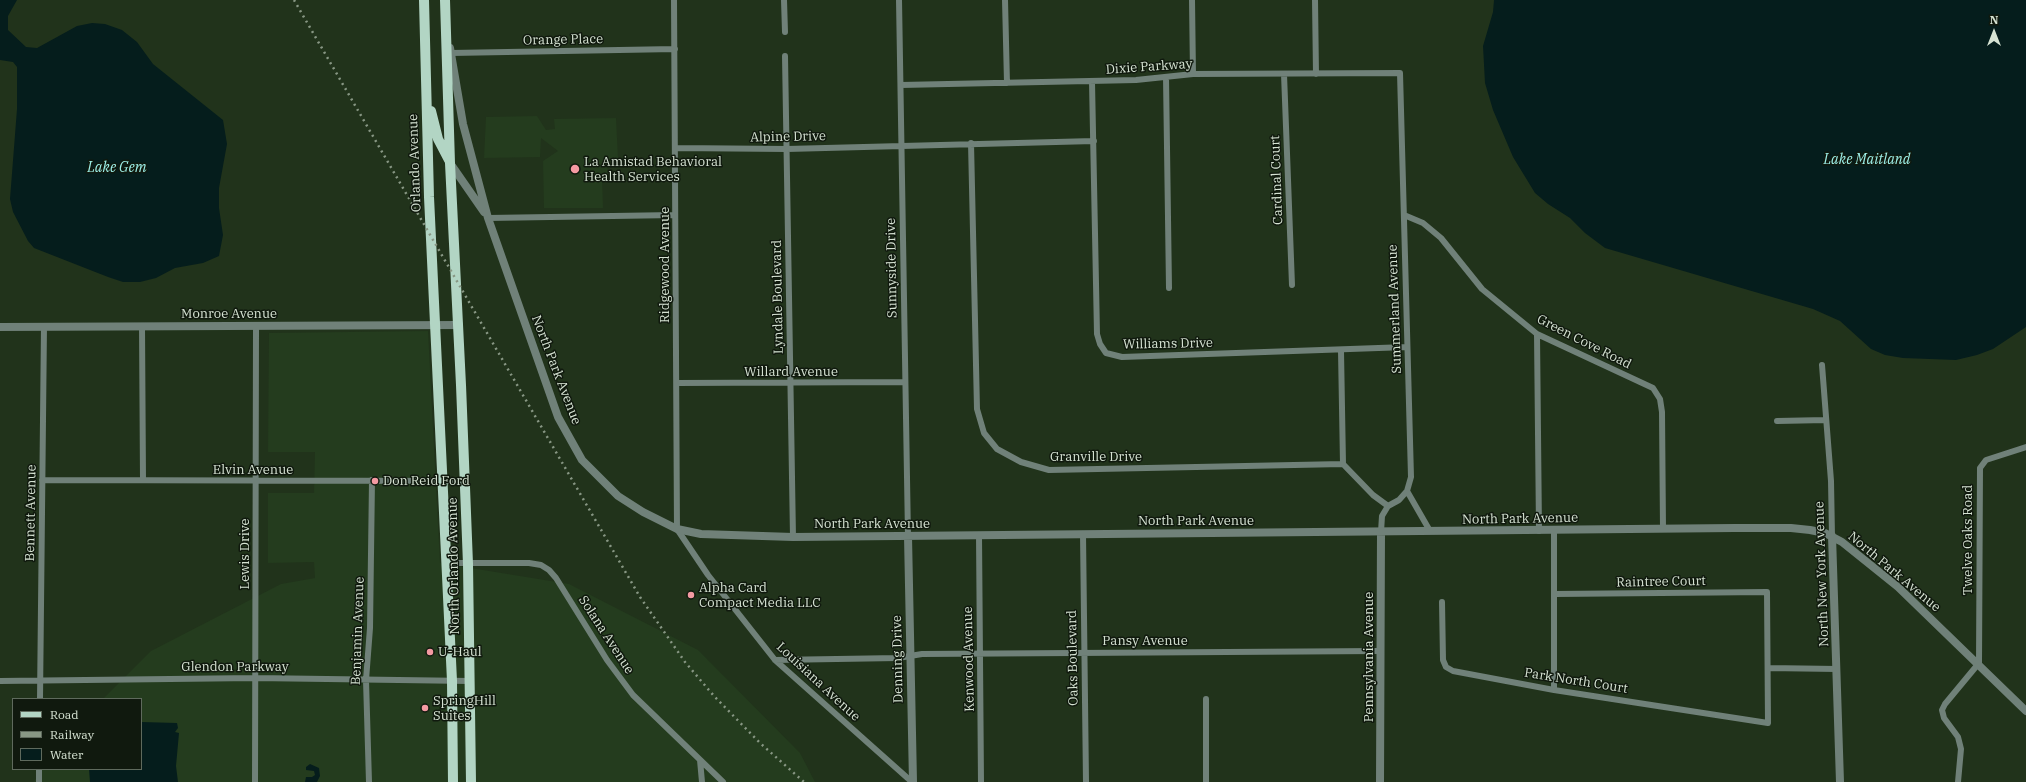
<!DOCTYPE html>
<style>
body{margin:0}
#map{position:relative;width:2026px;height:782px;overflow:hidden;background:#21331b;font-family:"IBM Plex Serif",serif}
canvas{display:block}
.legend{position:absolute;left:12px;top:698px;width:130px;height:72px;box-sizing:border-box;background:#10190e;border:1px solid #5f6a5d;margin:0;padding:5px 7px;list-style:none;font-size:12px;color:#d6e3d3}
.legend li{display:flex;align-items:center;gap:8px;height:20px}
.legend b{width:20px;border:1px solid #5f6a5d}
.north{position:absolute;left:1974px;top:12px;width:40px;height:40px;-webkit-text-stroke:3px #10190e;paint-order:stroke;rotate:0deg;font-size:11px;font-weight:700;line-height:16px;text-align:center;color:#d6e3d3}
.north::after{content:'';display:block;margin:auto;width:14px;height:18px;background:#d6e3d3;clip-path:polygon(50% 0,100% 100%,50% 72%,0 100%)}
</style>
<div id="map">
<canvas width="2026" height="782"></canvas>
<ul class="legend">
<li><b style="height:5px;background:#b2d5c4"></b>Road</li>
<li><b style="height:5px;background:#889784"></b>Railway</li>
<li><b style="height:11px;background:#051d1c"></b>Water</li>
</ul>
<div class="north">N</div>
</div>
<script>
const g = document.querySelector('canvas').getContext('2d');
g.lineJoin = 'round';
function fill(path, color) {
  g.fillStyle = color;
  g.fill(path, 'evenodd');
}
function poly(rows) {
  const path = new Path2D();
  for (const r of rows) {
    path.moveTo(r[0], r[1]);
    for (let i = 2; i < r.length; i += 2) path.lineTo(r[i], r[i + 1]);
  }
  return path;
}
function stroke(path, color, width, dash) {
  g.strokeStyle = color;
  g.lineWidth = width;
  g.lineCap = dash ? 'butt' : 'round';
  g.setLineDash(dash || []);
  g.stroke(path);
}
function drawText(font, color, halo, rows, align = 'center') {
  g.font = font + ' "IBM Plex Serif",serif';
  g.lineWidth = 3;
  g.setLineDash([]);
  g.textBaseline = 'middle';
  g.strokeStyle = halo;
  g.fillStyle = color;
  for (const [text, x, y, turn = 0] of rows) {
    g.save();
    g.translate(x, y);
    g.rotate((+turn || 0) * Math.PI / 180);
    g.textAlign = isNaN(turn) ? turn : align;
    if (halo) g.strokeText(text, 0, 0);
    g.fillText(text, 0, 0);
    g.restore();
  }
}
fill(poly([
 [537,116,546,130,555,129,554,119,616,118,618,158,607,160,608,178,602,178,603,208,544,208,543,161,558,151,541,138,540,157,484,158,486,117],
 [428,331,440,563,569,584,698,650,800,753,815,782,34,782,41,769,141,769,141,699,103,699,151,651,281,584,315,578,314,562,268,563,268,493,314,493,315,452,268,452,269,333]
]), '#243c1e');
fill(poly([
 [0,0,17,0,8,16,8,30,26,47,37,48,77,26,92,23,105,24,122,30,137,42,153,64,223,120,227,144,219,188,219,208,223,235,219,256,203,263,175,268,156,278,140,282,123,282,108,277,34,248,28,241,13,212,10,199,17,109,17,67,13,62,0,60],
 [1494,0,2026,0,2026,327,1993,349,1977,355,1956,360,1903,358,1885,355,1871,349,1840,321,1813,309,1605,248,1585,233,1570,218,1548,204,1535,193,1513,157,1493,110,1485,83,1483,46,1493,12],
 [141,722,177,723,178,728,175,732,179,733,176,766,178,782,90,782,89,769,141,769],
 [310,764,319,768,320,776,317,782,305,782,306,777,312,777,315,775,314,771,306,770,306,767]
]), '#051d1c');
stroke(poly([
 [674,0,677,529,708,575,775,660,912,782],
 [784,0,785,32],
 [899,0,908,536],
 [1005,0,1007,83],
 [1192,0,1193,74],
 [1315,0,1316,74],
 [451,53,675,49],
 [785,56,793,537],
 [1284,74,1292,285],
 [1166,77,1169,288],
 [1092,82,1097,334,1100,344,1106,353,1122,357,1407,347],
 [901,85,1136,80,1193,74,1400,73,1411,477,1407,491,1399,500,1388,506,1382,516,1381,532],
 [971,143,977,409,984,433,997,449,1021,462,1049,470,1343,464],
 [675,148,787,149,1094,141],
 [1404,215,1423,223,1441,238,1482,289,1537,334,1653,388,1660,399,1662,412,1663,529],
 [488,218,675,215],
 [142,326,143,480],
 [1537,334,1539,531],
 [1341,351,1343,464,1373,495,1388,506],
 [1822,365,1831,481,1832,536],
 [677,383,905,382],
 [1777,421,1826,420],
 [42,480,465,481],
 [1407,491,1430,531],
 [1083,534,1086,782],
 [979,535,981,782],
 [447,563,529,563,541,565,549,570,556,578,607,660,633,695,723,782],
 [1442,602,1443,660,1446,667,1453,671,1554,690,1768,723,1767,592,1555,594],
 [775,660,898,658,922,654,1380,651],
 [1768,668,1837,669],
 [0,681,255,678,470,681],
 [1554,690,1554,530],
 [40,699,44,326],
 [700,760,702,782],
 [39,782,39,769],
 [255,782,256,327],
 [369,782,366,680,370,628,372,480],
 [1206,782,1206,699],
 [1958,782,1961,749,1958,737,1944,718,1942,710,1945,704,1979,663,1980,468,1986,460,2026,447]
]), '#708179', 6);
stroke(poly([
 [450,48,463,124,488,218,558,417,582,460,618,496,643,512,677,529,701,534,793,537,1734,528,1791,528,1810,530,1825,533,1842,542,1898,587,2026,711],
 [450,163,484,212],
 [0,327,459,325],
 [908,536,913,782],
 [1832,536,1840,782],
 [1380,782,1381,532]
]), '#708179', 8);
stroke(poly([
 [424,0,429,197,452,681,453,782],
 [445,0,450,163,461,385,468,564,471,782],
 [431,111,438,139,449,160]
]), '#b2d5c4', 10);
stroke(poly([
 [294,0,640,597,685,662,714,696,760,743,804,782]
]), '#889784', 2.5, [2, 4]);
for (const [x, y, r, color] of [
 [575,169,5,"#f49aa2"],
 [375,481,4,"#f49aa2"],
 [691,595,4,"#f49aa2"],
 [430,652,4,"#f49aa2"],
 [425,708,4,"#f49aa2"]
]) {
  const dot = new Path2D();
  dot.arc(x, y, r, 0, 2 * Math.PI);
  g.fillStyle = color;
  g.fill(dot);
  stroke(dot, '#10190e', 1.5);
}
drawText('13px', '#d6e3d3', '#10190e', [
 ["Orange Place",563,40,-1],
 ["Dixie Parkway",1149,67,-4],
 ["Alpine Drive",788,137,-1],
 ["Orlando Avenue",415,163,-92],
 ["Cardinal Court",1277,180,-92],
 ["Ridgewood Avenue",665,265,-90],
 ["Sunnyside Drive",892,268,-91],
 ["Lyndale Boulevard",778,297,-91],
 ["Summerland Avenue",1395,309,-92],
 ["Monroe Avenue",229,314],
 ["Green Cove Road",1584,342,27],
 ["Williams Drive",1168,344,-1],
 ["North Park Avenue",556,370,69],
 ["Willard Avenue",791,372],
 ["Granville Drive",1096,457],
 ["Elvin Avenue",253,470],
 ["Bennett Avenue",31,513,-89],
 ["North Park Avenue",1520,519,-1],
 ["North Park Avenue",1196,521],
 ["North Park Avenue",872,524],
 ["Twelve Oaks Road",1968,540,-90],
 ["Lewis Drive",245,554,-90],
 ["North Orlando Avenue",454,566,-91],
 ["North Park Avenue",1894,572,40],
 ["North New York Avenue",1822,574,-92],
 ["Raintree Court",1661,582,-1],
 ["Benjamin Avenue",358,631,-88],
 ["Solana Avenue",606,635,57],
 ["Pansy Avenue",1145,641],
 ["Pennsylvania Avenue",1369,657,-90],
 ["Oaks Boulevard",1073,658,-91],
 ["Denning Drive",898,659,-91],
 ["Kenwood Avenue",969,659,-91],
 ["Glendon Parkway",235,667],
 ["Park North Court",1576,681,9],
 ["Louisiana Avenue",818,682,43]
]);
drawText('13px', '#d6e3d3', '#10190e', [
 ["La Amistad Behavioral",584,162],
 ["Health Services",584,177],
 ["Don Reid Ford",383,481],
 ["Alpha Card",699,588],
 ["Compact Media LLC",699,603],
 ["U-Haul",438,652],
 ["SpringHill",433,701],
 ["Suites",433,716]
], 'left');
drawText('italic 14px', '#9df0e9', '#10190e', [
 ["Lake Maitland",1867,160],
 ["Lake Gem",117,168]
]);
</script>
